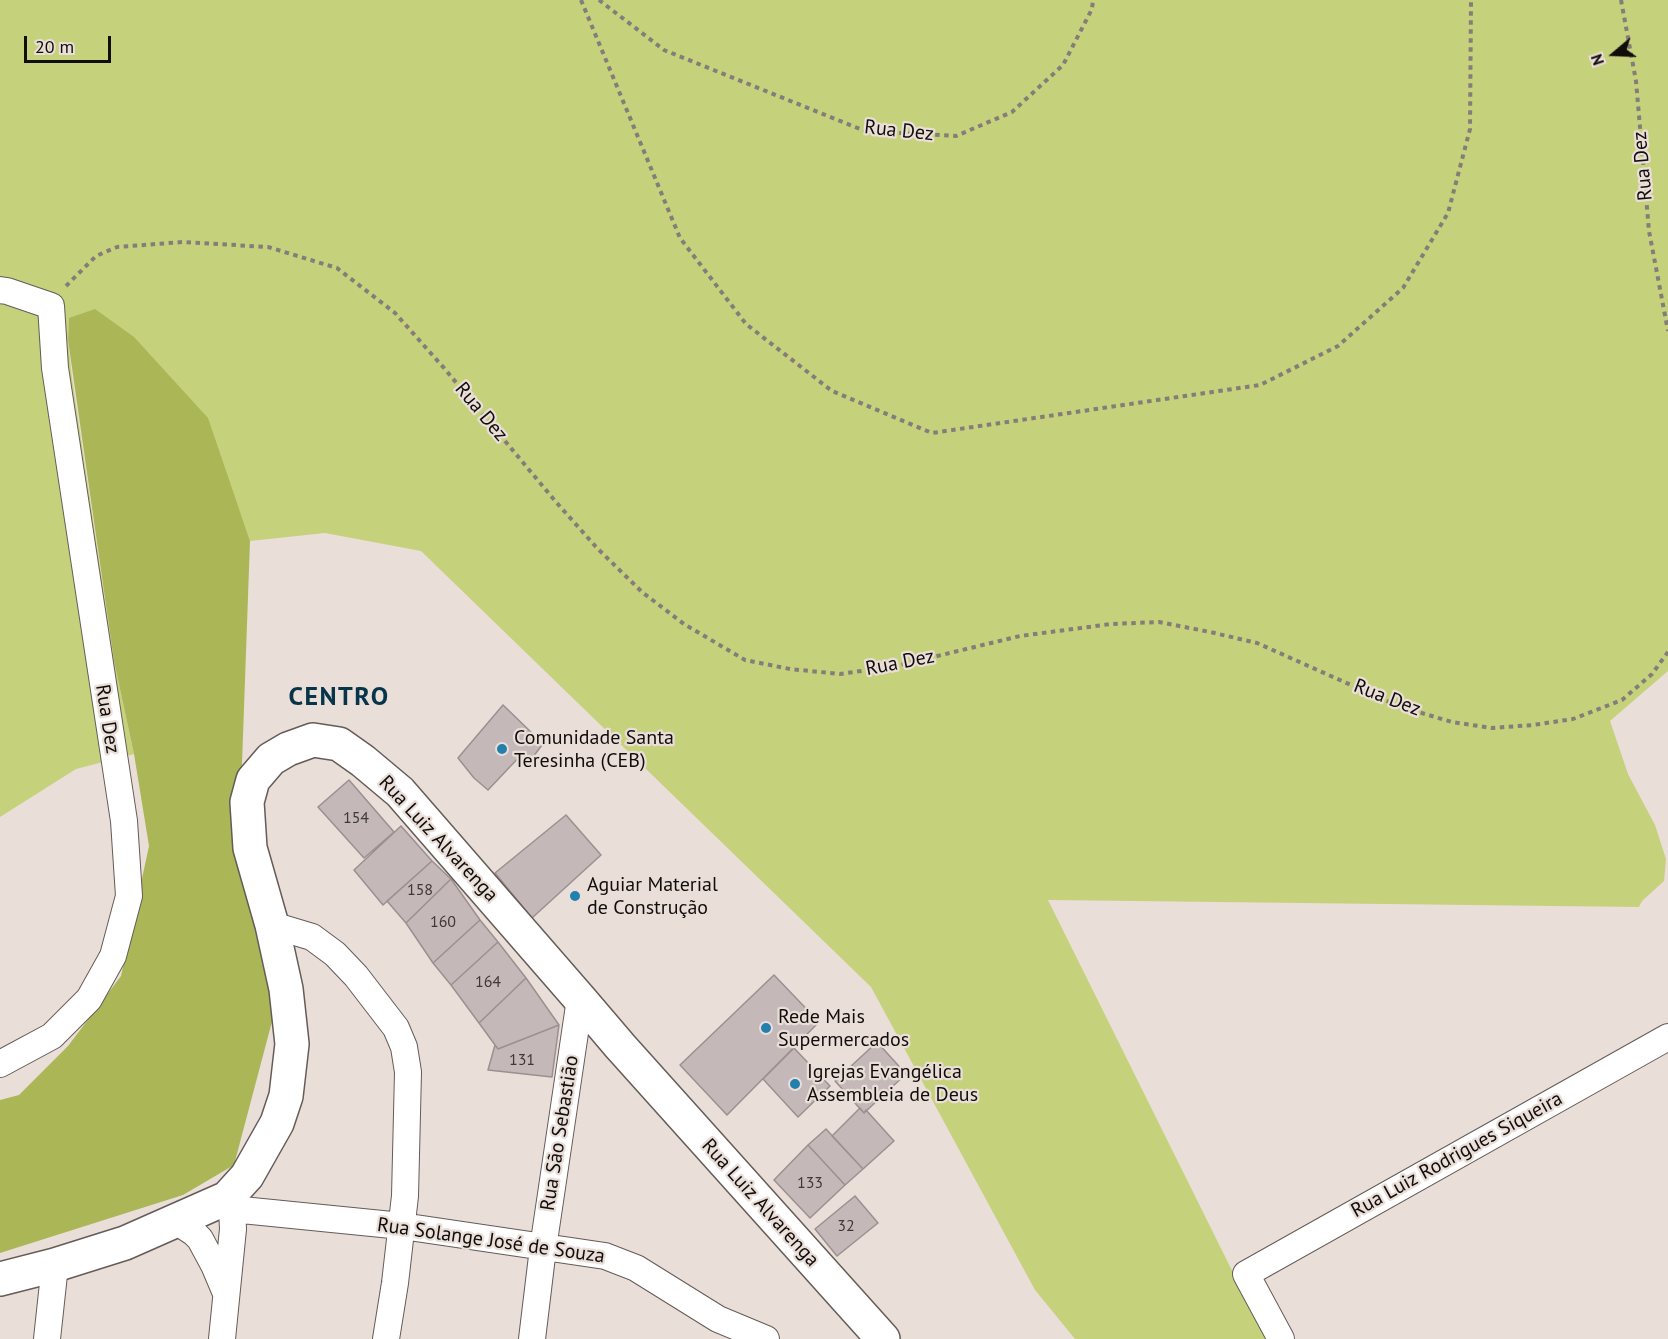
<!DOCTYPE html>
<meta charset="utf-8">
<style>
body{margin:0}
#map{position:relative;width:1668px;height:1339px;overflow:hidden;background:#eaded9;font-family:"PT Sans",sans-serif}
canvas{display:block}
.north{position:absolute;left:1584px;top:24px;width:60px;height:60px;-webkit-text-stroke:4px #eaded9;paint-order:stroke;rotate:251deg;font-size:16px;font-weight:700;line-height:24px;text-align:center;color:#110d0b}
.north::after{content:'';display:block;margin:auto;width:21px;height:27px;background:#110d0b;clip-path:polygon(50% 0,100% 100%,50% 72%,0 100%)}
.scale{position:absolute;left:24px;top:36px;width:87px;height:27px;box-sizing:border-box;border:3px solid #110d0b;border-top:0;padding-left:8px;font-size:18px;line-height:21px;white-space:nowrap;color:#110d0b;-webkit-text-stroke:4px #eaded9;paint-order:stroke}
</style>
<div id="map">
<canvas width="1668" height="1339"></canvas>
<div class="north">N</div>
<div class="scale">20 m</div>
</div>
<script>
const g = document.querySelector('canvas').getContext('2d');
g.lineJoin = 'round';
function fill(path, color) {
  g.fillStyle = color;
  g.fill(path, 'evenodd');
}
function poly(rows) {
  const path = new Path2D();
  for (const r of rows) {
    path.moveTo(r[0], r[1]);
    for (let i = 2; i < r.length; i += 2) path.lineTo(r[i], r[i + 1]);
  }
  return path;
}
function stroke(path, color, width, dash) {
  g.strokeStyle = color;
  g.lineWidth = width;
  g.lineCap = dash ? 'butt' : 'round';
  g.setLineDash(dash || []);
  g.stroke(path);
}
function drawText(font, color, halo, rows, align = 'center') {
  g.font = font + ' "PT Sans",sans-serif';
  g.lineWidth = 4.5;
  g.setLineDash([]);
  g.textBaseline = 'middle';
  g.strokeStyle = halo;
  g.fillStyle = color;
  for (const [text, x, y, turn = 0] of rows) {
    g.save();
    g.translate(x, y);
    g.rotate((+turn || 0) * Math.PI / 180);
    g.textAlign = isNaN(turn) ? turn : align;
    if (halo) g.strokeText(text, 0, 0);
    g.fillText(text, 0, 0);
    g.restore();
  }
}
fill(poly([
 [0,0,1668,0,1668,671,1610,721,1628,774,1655,825,1666,859,1664,881,1642,901,1639,907,1048,900,1266,1339,1075,1339,1035,1290,871,987,421,551,325,533,250,541,239,510,69,318,68,340,72,378,114,661,134,754,76,769,0,817]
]), '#c6d17b');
fill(poly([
 [95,309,134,337,208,418,250,541,239,847,258,926,274,1014,234,1165,183,1195,0,1253,0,1100,19,1095,68,1046,121,976,149,846,134,754,114,661,68,340,69,318]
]), '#abb657');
const building = poly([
 [503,705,533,734,542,745,530,761,523,753,488,790,474,778,458,758,503,705],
 [349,780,394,832,364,858,318,807,349,780],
 [566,815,601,855,532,918,495,873,566,815],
 [401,826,432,861,383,905,354,870,401,826],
 [432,861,451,879,406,923,387,901,432,861],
 [451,879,480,920,433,963,406,923,451,879],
 [480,920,498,942,451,985,433,963,480,920],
 [498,942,526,978,479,1023,451,985,498,942],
 [774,975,819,1022,727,1115,680,1065,774,975],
 [526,978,559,1025,498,1049,479,1023,526,978],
 [559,1025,552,1077,488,1070,495,1045,498,1049,559,1025],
 [877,1042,906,1074,864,1113,835,1081,877,1042],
 [794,1048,830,1086,798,1117,763,1079,794,1048],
 [860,1108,864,1113,866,1110,894,1141,863,1169,832,1136,860,1108],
 [826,1129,863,1169,845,1185,808,1145,826,1129],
 [808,1145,845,1185,810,1218,774,1180,808,1145],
 [855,1196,878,1223,837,1256,815,1229,855,1196]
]);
fill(building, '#c5b8b9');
stroke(building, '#9b8f90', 1.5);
const street = poly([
 [0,290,7,291,51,306,55,368,124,821,129,896,113,956,89,999,52,1036,0,1064],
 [272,925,312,937,335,954,356,976,396,1028,404,1047,408,1072,405,1196,395,1283,386,1339],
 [232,1209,402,1226,605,1256,636,1268,718,1319,766,1339],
 [176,1221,194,1233,200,1239,214,1265,225,1291],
 [47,1339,55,1265],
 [222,1339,233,1229,232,1209,227,1198],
 [532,1339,543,1248,580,999],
 [1281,1339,1246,1274,1668,1037]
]);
const secondary = poly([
 [0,1279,55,1265,125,1243,227,1198,247,1176,277,1123,286,1096,292,1044,286,989,272,925,250,848,247,802,253,780,271,759,288,749,313,740,339,744,363,761,400,792,580,999,620,1046,883,1339]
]);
stroke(street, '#655b57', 28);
stroke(secondary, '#655b57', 36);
stroke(poly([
 [581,0,680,238,746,324,832,391,932,433,1260,385,1338,346,1403,288,1448,213,1470,129,1471,0],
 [599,0,664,50,865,131,956,136,1012,112,1063,65,1092,9,1093,0],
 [1621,0,1636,81,1649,231,1668,331],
 [66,286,96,256,117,247,183,242,268,247,337,268,395,313,444,368,556,502,597,548,642,592,684,624,745,660,790,669,840,674,896,666,1020,636,1111,624,1159,622,1210,632,1257,643,1398,706,1452,722,1492,728,1533,725,1573,719,1622,700,1652,674,1668,652]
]), '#857d79', 4, [4.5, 4.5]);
stroke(street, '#fff', 26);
stroke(secondary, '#fff', 33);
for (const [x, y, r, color] of [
 [502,749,6,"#2380ad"],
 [575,896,6,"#2380ad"],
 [766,1028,6,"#2380ad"],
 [795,1084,6,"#2380ad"]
]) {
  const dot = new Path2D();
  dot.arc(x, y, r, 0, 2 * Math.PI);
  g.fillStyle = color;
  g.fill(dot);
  stroke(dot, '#eaded9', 2);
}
drawText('16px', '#3e3836', null, [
 ["154",356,818],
 ["158",420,890],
 ["160",443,922],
 ["164",488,982],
 ["131",522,1060],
 ["133",810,1183],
 ["32",846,1226]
]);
drawText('20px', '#110d0b', '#eaded9', [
 ["Rua Dez",899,131,6],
 ["Rua Dez",1643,166,-95],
 ["Rua Dez",481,412,50],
 ["Rua Dez",900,663,-11],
 ["Rua Dez",1387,698,21],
 ["Rua Dez",107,719,81],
 ["Rua Luiz Alvarenga",438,839,47],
 ["Rua São Sebastião",560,1133,-81],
 ["Rua Luiz Rodrigues Siqueira",1457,1155,-29],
 ["Rua Luiz Alvarenga",760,1203,48],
 ["Rua Solange José de Souza",491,1241,8]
]);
drawText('20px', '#110d0b', '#eaded9', [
 ["Comunidade Santa",514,738],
 ["Teresinha (CEB)",514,761],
 ["Aguiar Material",587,885],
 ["de Construção",587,908],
 ["Rede Mais",778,1017],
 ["Supermercados",778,1040],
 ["Igrejas Evangélica",807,1072],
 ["Assembleia de Deus",807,1095]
], 'left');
g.letterSpacing = '1.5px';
drawText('bold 26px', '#063449', '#eaded9', [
 ["CENTRO",339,698]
]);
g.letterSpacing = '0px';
</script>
